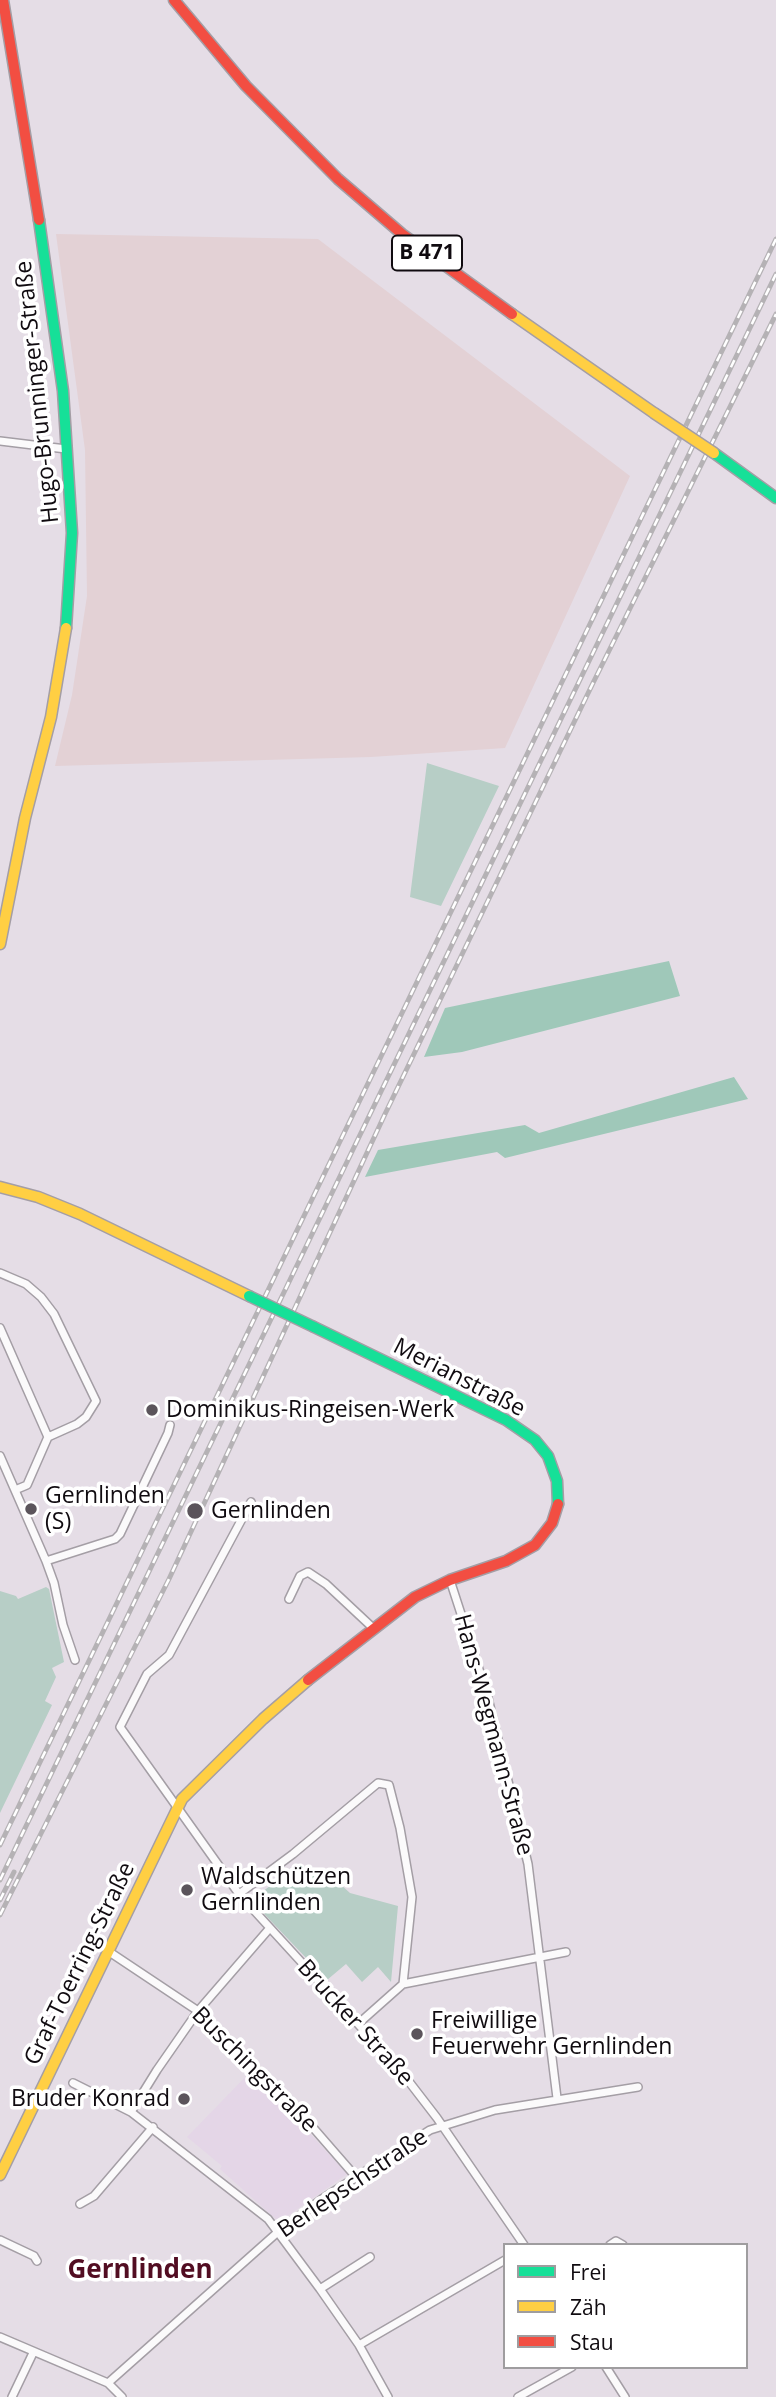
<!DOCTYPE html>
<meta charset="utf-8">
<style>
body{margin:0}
#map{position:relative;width:776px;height:2397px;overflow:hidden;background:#e5dde6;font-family:"Open Sans",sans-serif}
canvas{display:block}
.legend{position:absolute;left:503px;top:2243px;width:245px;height:126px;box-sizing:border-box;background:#fff;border:2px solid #9f9d9f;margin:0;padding:9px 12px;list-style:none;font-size:21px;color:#100b10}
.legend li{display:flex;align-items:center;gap:14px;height:35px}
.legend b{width:35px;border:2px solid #9f9d9f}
</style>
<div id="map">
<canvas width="776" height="2397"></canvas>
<ul class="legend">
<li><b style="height:9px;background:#16e098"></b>Frei</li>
<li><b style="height:9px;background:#ffcf43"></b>Zäh</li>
<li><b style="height:9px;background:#f24e42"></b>Stau</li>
</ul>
</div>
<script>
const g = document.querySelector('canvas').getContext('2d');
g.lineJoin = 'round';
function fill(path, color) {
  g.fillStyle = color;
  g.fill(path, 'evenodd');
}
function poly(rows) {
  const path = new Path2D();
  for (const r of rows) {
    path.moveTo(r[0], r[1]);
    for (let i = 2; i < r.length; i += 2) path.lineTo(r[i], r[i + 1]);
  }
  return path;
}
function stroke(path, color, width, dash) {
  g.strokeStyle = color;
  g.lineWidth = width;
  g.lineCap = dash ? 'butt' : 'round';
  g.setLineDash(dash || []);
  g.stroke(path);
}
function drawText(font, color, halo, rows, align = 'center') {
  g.font = font + ' "Open Sans",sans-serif';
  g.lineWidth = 7;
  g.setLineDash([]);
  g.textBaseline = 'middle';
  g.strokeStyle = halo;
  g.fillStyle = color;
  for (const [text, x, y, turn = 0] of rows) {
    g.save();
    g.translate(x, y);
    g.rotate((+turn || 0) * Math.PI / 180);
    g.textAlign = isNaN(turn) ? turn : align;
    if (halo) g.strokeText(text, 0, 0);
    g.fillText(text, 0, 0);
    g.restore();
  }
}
fill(poly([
 [252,2070,347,2174,279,2222,220,2169,222,2166,187,2137]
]), '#e4d6e7');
fill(poly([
 [56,234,318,239,630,476,505,748,371,757,55,766,72,695,87,596,85,450]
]), '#e3d1d5');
fill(poly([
 [427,763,499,786,441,906,410,897],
 [46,1587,49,1589,64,1662,52,1668,56,1677,45,1701,52,1705,0,1813,0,1591,16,1596,18,1599],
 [300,1864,305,1870,339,1883,350,1893,398,1906,391,1982,378,1967,362,1982,346,1964,327,1980,251,1900]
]), '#b7cec6');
fill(poly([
 [669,961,680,996,462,1052,424,1057,445,1008],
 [734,1077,748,1099,505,1158,497,1152,365,1177,378,1150,525,1125,539,1133]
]), '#9fc8b9');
const street = poly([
 [0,441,66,449],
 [0,1273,26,1284,41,1297,54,1314,96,1401,86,1417,77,1424,48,1437],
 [0,1328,48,1437,27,1485,15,1490],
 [0,1456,46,1561,54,1583,63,1625,75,1660],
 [251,1502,169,1655,147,1674,120,1727,239,1894,400,2070,437,2118,524,2245],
 [46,1561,115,1539,120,1534,168,1433,170,1425],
 [450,1580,487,1694,528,1864,557,2098],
 [289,1599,300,1576,308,1572,326,1584,373,1628],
 [239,1894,293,1854,378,1783,389,1785,400,1828,412,1897,403,1984],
 [108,1951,198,2011,202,2018,289,2100,356,2177],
 [358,2024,403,1984,566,1952],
 [73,2083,131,2112,268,2219,320,2289,359,2345,388,2397],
 [131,2112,157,2070,198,2011,269,1929],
 [80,2204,94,2196,153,2127],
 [0,2240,34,2256,37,2261],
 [610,2245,616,2241,623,2245],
 [320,2289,370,2257],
 [0,2337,108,2383,122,2397],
 [359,2345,505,2260],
 [606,2367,625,2397],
 [108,2383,279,2231,322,2199,430,2130,495,2110,638,2087],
 [12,2397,33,2353],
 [518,2397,572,2367]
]);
const fast = poly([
 [39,220,63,391,72,533,66,628],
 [714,453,776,498],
 [314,1327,506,1420,535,1440,548,1456,557,1481,558,1504]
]);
const slow = poly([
 [512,314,654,413],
 [0,944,25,818,51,717,66,628],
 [0,1187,38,1197,80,1214,249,1296],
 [0,2175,182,1799,263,1719,308,1680]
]);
const jam = poly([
 [3,0,39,220],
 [174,0,246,86,338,179,402,234,512,314],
 [308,1680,415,1597,450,1580,506,1561,535,1545,552,1523,558,1504]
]);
stroke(street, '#a49ea5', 10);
stroke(fast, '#a49ea5', 13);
stroke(slow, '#a49ea5', 13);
stroke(jam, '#a49ea5', 13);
stroke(street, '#fbfafb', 7);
stroke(fast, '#16e098', 10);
stroke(slow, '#ffcf43', 10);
stroke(jam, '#f24e42', 10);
const rail = poly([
 [0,1845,776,239],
 [0,1880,776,274],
 [0,1900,14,1872],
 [0,1915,169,1579,385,1114,593,683,776,314]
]);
stroke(rail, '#b5b2b5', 5);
stroke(rail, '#fff', 2.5, [8]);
const fastBridge = poly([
 [249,1296,314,1327]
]);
const slowBridge = poly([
 [654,413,714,453]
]);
stroke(fastBridge, '#a49ea5', 13, []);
stroke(slowBridge, '#a49ea5', 13, []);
stroke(fastBridge, '#16e098', 10);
stroke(slowBridge, '#ffcf43', 10);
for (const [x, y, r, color] of [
 [152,1410,7,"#5b545b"],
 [31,1509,7,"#5b545b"],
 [195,1511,9,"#5b545b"],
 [187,1890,7,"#5b545b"],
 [417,2034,7,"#5b545b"],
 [184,2099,7,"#5b545b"]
]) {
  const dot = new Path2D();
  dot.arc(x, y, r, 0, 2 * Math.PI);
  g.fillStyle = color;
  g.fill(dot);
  stroke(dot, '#fff', 2.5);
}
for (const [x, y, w] of [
 [427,253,70]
]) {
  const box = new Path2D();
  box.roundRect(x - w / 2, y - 17.5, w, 35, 5);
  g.fillStyle = '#fff';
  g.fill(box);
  stroke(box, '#100b10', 2);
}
drawText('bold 21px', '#100b10', null, [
 ["B 471",427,253]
]);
drawText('23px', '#100b10', '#fff', [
 ["Hugo-Brunninger-Straße",38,392,-96],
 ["Merianstraße",459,1378,27],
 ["Hans-Wegmann-Straße",493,1735,75],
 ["Graf-Toerring-Straße",80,1964,-64],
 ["Brucker Straße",355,2023,48],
 ["Buschingstraße",254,2070,45],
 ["Berlepschstraße",353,2184,-34]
]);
drawText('23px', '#100b10', '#fff', [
 ["Dominikus-Ringeisen-Werk",166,1410],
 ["Gernlinden",45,1496],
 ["(S)",45,1522],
 ["Gernlinden",211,1511],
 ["Waldschützen",201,1877],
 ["Gernlinden",201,1903],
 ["Freiwillige",431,2021],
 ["Feuerwehr Gernlinden",431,2047],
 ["Bruder Konrad",170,2099,"right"]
], 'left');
drawText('bold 26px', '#520d22', '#fff', [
 ["Gernlinden",140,2271]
]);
</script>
